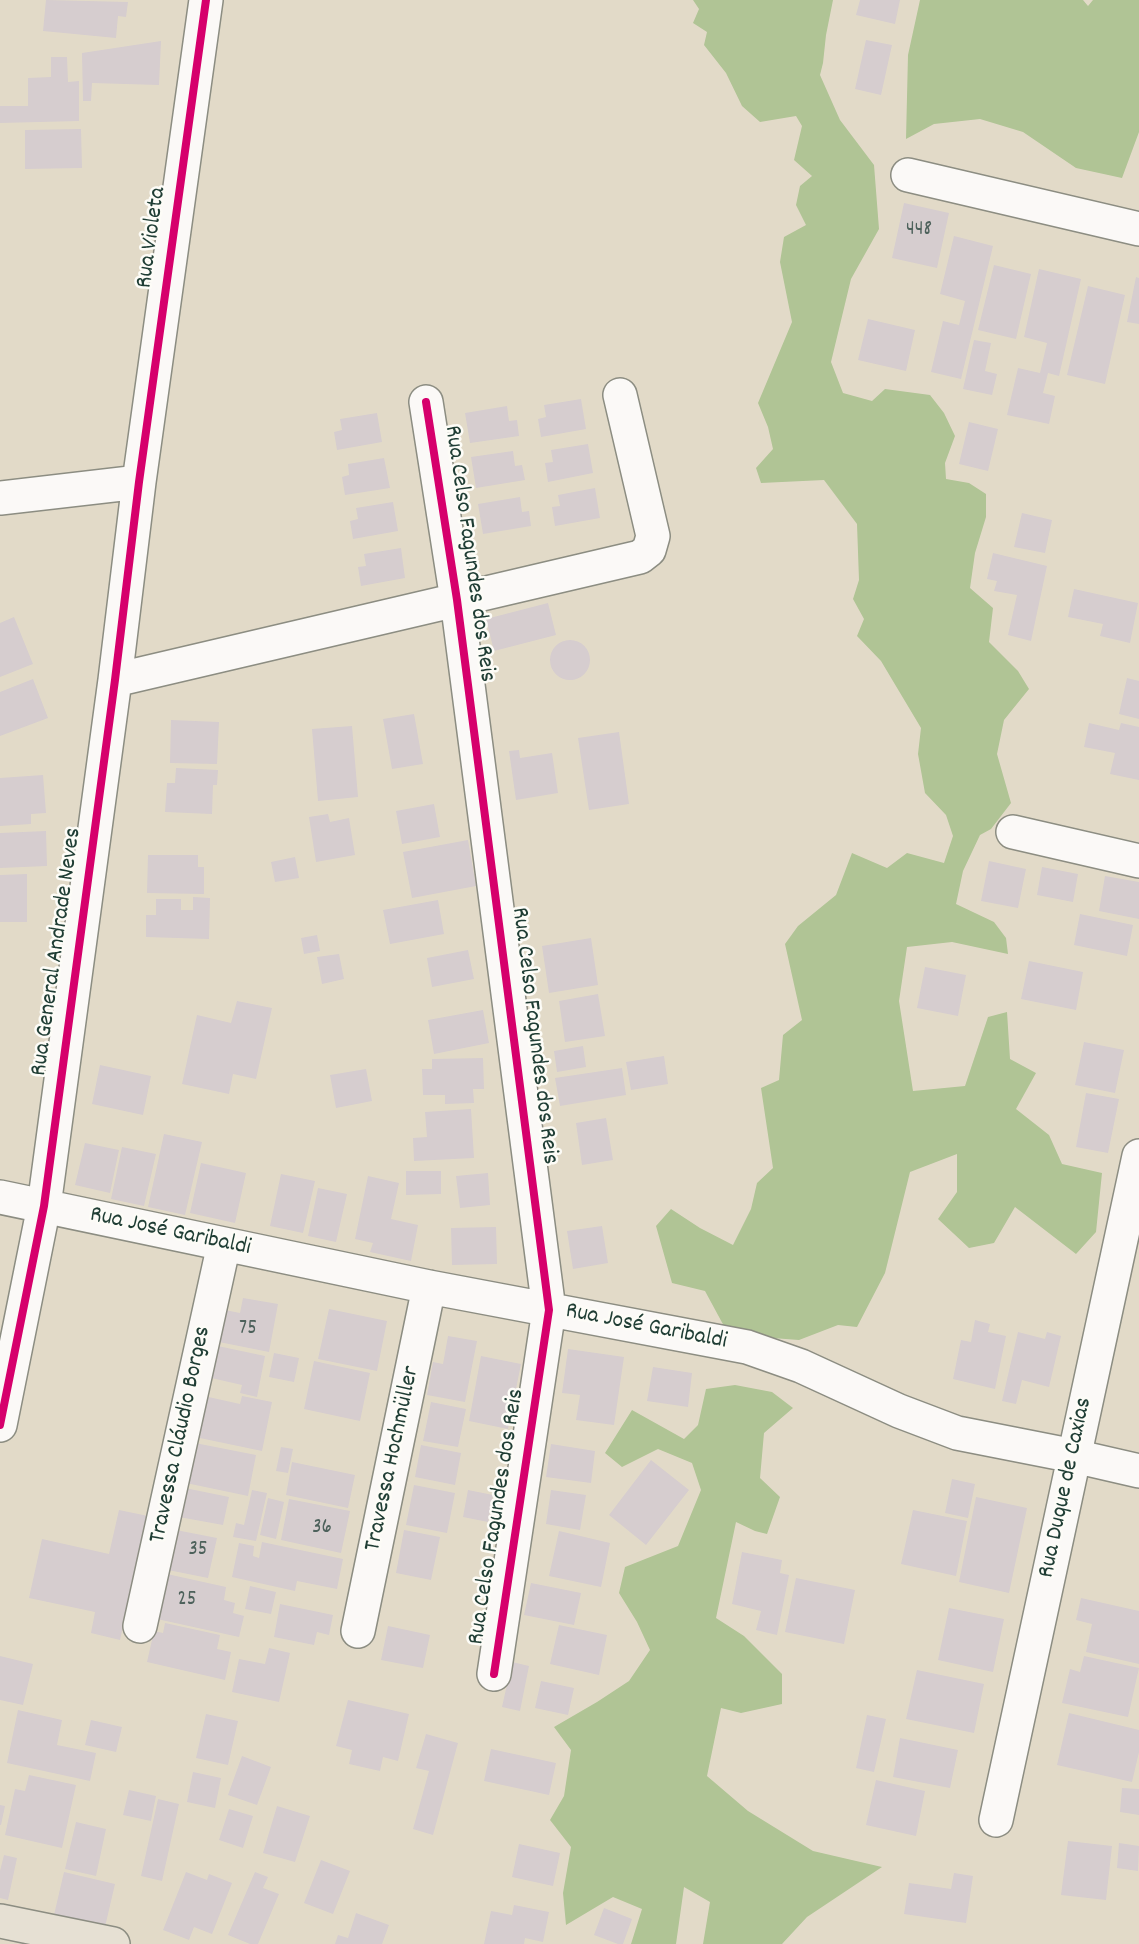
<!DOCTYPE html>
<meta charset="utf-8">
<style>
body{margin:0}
canvas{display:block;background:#e2dac8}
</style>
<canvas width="1139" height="1944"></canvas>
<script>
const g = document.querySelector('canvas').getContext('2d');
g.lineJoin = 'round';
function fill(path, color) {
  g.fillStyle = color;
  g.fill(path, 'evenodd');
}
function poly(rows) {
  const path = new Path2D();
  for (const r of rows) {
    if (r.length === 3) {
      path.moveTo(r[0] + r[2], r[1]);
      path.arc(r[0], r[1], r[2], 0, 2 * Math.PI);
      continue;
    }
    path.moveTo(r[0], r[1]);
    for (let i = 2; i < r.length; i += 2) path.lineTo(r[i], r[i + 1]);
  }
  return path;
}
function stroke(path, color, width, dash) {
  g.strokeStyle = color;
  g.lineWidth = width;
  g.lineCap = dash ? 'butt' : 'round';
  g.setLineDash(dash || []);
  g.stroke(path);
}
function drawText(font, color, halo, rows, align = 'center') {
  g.font = font + ' Dekko,sans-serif';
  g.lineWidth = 5;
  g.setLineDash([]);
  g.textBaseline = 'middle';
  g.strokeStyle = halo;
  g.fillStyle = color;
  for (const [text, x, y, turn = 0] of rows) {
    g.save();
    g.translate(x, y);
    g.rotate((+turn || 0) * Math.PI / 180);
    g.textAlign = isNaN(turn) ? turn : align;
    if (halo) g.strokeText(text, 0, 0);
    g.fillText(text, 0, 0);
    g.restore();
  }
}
fill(poly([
 [693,0,833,0,826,35,823,63,820,75,840,120,874,165,879,229,851,279,831,362,843,393,872,401,885,389,930,395,944,413,955,436,945,463,946,479,969,483,986,494,986,517,975,553,970,588,993,608,989,642,1018,671,1029,689,1004,720,997,754,1011,803,991,829,980,835,963,871,956,904,994,922,1006,938,1008,954,952,942,907,947,899,1001,913,1091,965,1086,988,1017,1007,1012,1010,1059,1036,1073,1016,1109,1049,1135,1062,1164,1102,1173,1096,1232,1076,1254,1015,1207,994,1243,969,1248,938,1219,957,1192,957,1154,910,1172,885,1273,857,1327,838,1325,799,1340,759,1337,725,1328,705,1291,672,1283,656,1226,671,1209,700,1228,733,1245,751,1209,757,1183,773,1168,761,1088,779,1080,783,1035,802,1020,785,944,798,926,836,895,852,853,887,868,907,853,944,863,953,836,946,815,925,793,918,754,921,728,881,661,857,636,864,619,853,599,859,580,857,524,824,480,761,483,756,468,773,449,768,427,758,403,792,322,780,262,784,237,806,225,796,205,800,186,812,176,794,160,802,126,796,116,760,122,742,106,726,73,704,45,707,32,693,23,699,9],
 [920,0,1083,0,1088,6,1093,0,1139,0,1139,132,1122,178,1076,168,1023,132,980,119,934,124,906,139,908,55],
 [735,1385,772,1392,793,1408,764,1433,760,1478,780,1497,767,1534,755,1531,736,1522,716,1618,744,1636,782,1674,782,1704,741,1713,721,1708,707,1776,748,1811,813,1851,882,1867,807,1917,782,1944,703,1944,710,1902,684,1887,676,1944,631,1944,642,1909,613,1897,566,1925,563,1893,571,1847,550,1820,564,1796,571,1750,554,1727,597,1702,629,1681,650,1650,637,1622,619,1593,625,1567,678,1546,701,1490,692,1463,658,1449,622,1467,605,1453,632,1410,684,1439,698,1425,706,1389]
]), '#b0c495');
fill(poly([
 [46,0,128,2,126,17,118,16,116,38,43,31],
 [860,0,900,0,895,24,856,15],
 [866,40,892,45,881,95,855,89],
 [161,41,159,85,92,83,91,101,83,101,82,53],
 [51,57,67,57,68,82,79,81,79,121,0,123,0,106,28,106,28,78,51,77],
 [81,129,82,168,25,169,25,130],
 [904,203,949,213,937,268,892,258],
 [954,236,993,246,961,379,931,372,943,321,959,325,965,301,940,294],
 [994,265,1031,274,1016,339,978,330],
 [1039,269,1081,279,1059,376,1048,373,1043,393,1055,396,1049,424,1007,415,1018,368,1040,373,1047,343,1024,337],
 [1136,277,1139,278,1139,324,1127,322],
 [1088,286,1125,295,1105,384,1067,375],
 [868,319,915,330,906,371,858,360],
 [974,340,991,343,985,371,997,374,992,395,963,389],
 [581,399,586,429,541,437,538,419,546,417,544,405],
 [507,406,509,421,517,420,519,436,470,443,465,413],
 [377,413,382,442,337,450,334,432,342,430,340,419],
 [969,422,998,429,988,471,959,464],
 [588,444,593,473,548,482,545,463,553,462,551,450],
 [513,451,515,466,522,465,525,480,476,488,471,457],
 [384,458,390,488,345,495,342,477,349,475,348,464],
 [595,488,600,518,555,526,552,507,560,506,558,495],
 [520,497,522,512,529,511,531,526,483,534,478,504],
 [393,502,398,531,353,539,350,521,358,519,356,508],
 [1022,513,1052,520,1045,553,1014,547],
 [401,548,405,578,361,586,358,567,366,566,364,554],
 [993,553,1047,566,1031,641,1008,635,1017,595,994,591,997,581,987,579],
 [1074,589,1138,603,1130,643,1100,636,1103,624,1068,617],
 [548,603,556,635,494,651,486,619],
 [14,617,33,664,0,677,0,623],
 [570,660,20],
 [1127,678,1139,681,1139,719,1119,714],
 [33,679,48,718,0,736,0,692],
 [414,714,423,764,392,769,383,719],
 [171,720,219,722,217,764,170,763],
 [1089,723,1119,730,1121,723,1139,727,1139,780,1110,774,1115,753,1084,747],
 [352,726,358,797,318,801,312,729],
 [619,732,629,804,589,810,578,738],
 [519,750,520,758,552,753,558,793,516,800,509,751],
 [176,768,218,770,217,785,213,785,212,814,165,812,167,783,175,783],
 [43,775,46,813,31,814,31,824,0,826,0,778],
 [434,804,440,837,402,844,396,811],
 [328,814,330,822,349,818,355,855,316,862,309,817],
 [46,831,47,866,0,868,0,833],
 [468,840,476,886,412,898,403,852],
 [148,855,198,855,198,867,204,867,204,894,147,893],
 [295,857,299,878,275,882,271,862],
 [989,861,1026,869,1018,908,981,901],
 [1042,867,1078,874,1073,902,1037,895],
 [27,874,27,922,0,922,0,875],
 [1105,876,1139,882,1139,919,1099,911],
 [193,897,210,898,209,939,146,937,146,915,156,915,156,899,181,899,181,910,193,910],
 [438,900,444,934,390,944,383,910],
 [1080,914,1133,925,1127,956,1074,945],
 [317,935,320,951,304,954,301,938],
 [591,938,598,985,549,993,542,946],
 [468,950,474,979,432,987,427,958],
 [339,954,344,979,322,984,317,957],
 [1029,961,1083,972,1076,1010,1021,999],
 [925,967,966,975,958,1016,917,1008],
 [598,994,605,1036,565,1042,559,1001],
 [237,1001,272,1008,256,1079,233,1074,229,1094,182,1084,197,1015,231,1023],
 [483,1010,489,1043,434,1054,428,1020],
 [1084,1042,1124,1050,1115,1093,1075,1085],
 [583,1046,586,1067,557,1072,554,1051],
 [664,1056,668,1084,631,1090,626,1062],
 [483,1058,484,1089,473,1089,474,1103,445,1104,445,1095,423,1095,422,1069,432,1069,432,1059],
 [100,1065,151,1076,143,1115,92,1104],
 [622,1068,626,1095,560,1106,555,1078],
 [366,1069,372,1101,336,1108,330,1075],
 [1086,1093,1119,1099,1108,1153,1076,1147],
 [471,1109,474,1158,414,1161,413,1138,427,1137,425,1112],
 [606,1118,613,1160,582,1165,576,1123],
 [164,1134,202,1142,185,1215,148,1207],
 [85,1143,119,1150,110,1193,75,1185],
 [122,1147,156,1154,144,1206,111,1199],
 [201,1163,246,1173,235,1223,190,1213],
 [406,1171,441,1171,441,1194,406,1195],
 [488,1173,490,1205,460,1208,456,1176],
 [281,1174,315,1181,303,1233,270,1226],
 [368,1176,399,1183,391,1219,418,1225,411,1261,370,1252,373,1243,355,1239],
 [318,1188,347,1194,336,1242,308,1236],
 [602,1226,608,1263,573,1269,567,1231],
 [496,1227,497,1264,452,1265,451,1228],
 [243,1298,278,1304,269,1352,214,1341,220,1309,240,1313],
 [329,1309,387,1321,377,1371,318,1359],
 [975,1320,990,1324,988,1332,1006,1336,995,1389,953,1379,961,1340,971,1342],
 [1018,1332,1045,1339,1047,1332,1061,1336,1049,1387,1022,1380,1016,1404,1002,1401],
 [448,1336,477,1341,465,1402,427,1395,433,1362,443,1364],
 [213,1345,265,1356,257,1397,240,1393,242,1385,207,1377],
 [568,1349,624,1357,614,1425,576,1420,580,1395,562,1393],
 [274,1353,299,1358,294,1382,269,1377],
 [481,1356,521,1364,508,1429,469,1421],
 [314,1361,370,1373,360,1421,304,1409],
 [653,1367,692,1373,688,1407,647,1401],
 [204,1396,240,1404,242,1396,272,1402,262,1451,195,1437],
 [431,1402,466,1409,458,1447,423,1441],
 [195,1443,256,1455,248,1496,186,1483],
 [551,1444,595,1451,591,1483,546,1477],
 [421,1445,461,1453,455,1485,415,1477],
 [281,1447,293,1449,288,1473,276,1471],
 [651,1460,689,1490,646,1545,609,1515],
 [292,1462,355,1475,348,1508,286,1495],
 [952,1479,975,1484,968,1518,945,1513],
 [414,1485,455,1493,447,1533,406,1525],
 [185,1488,229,1497,223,1525,179,1517],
 [252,1490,267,1493,256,1541,233,1537,236,1523,244,1525],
 [468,1490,493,1495,488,1522,463,1517],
 [551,1490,586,1495,580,1530,546,1524],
 [976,1497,1027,1508,1009,1593,959,1582],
 [268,1498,284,1502,276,1539,260,1535],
 [289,1499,350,1511,341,1553,281,1540],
 [119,1510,148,1516,120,1640,91,1633,95,1612,29,1598,42,1539,109,1554],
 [913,1510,967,1521,956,1576,901,1564],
 [176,1530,217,1538,208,1578,168,1570],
 [404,1530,440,1537,431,1580,396,1573],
 [559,1531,610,1543,601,1587,549,1576],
 [262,1542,343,1559,337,1589,297,1581,295,1591,232,1577,239,1543,254,1546,253,1556,259,1558],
 [742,1552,782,1560,780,1573,789,1575,777,1635,756,1630,761,1611,732,1604],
 [167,1574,226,1587,224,1600,235,1603,233,1613,244,1616,239,1637,157,1619],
 [796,1578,855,1590,844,1644,785,1632],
 [531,1583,581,1593,574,1625,524,1615],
 [250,1586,276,1592,271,1614,245,1609],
 [1081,1598,1139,1611,1139,1664,1086,1652,1092,1624,1076,1620],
 [280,1604,333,1615,329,1635,317,1632,314,1645,274,1637],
 [949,1608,1004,1619,993,1672,938,1660],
 [165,1623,220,1635,217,1649,231,1652,225,1680,147,1662,154,1631,163,1633],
 [559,1625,607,1635,599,1675,550,1664],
 [388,1626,430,1635,423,1668,381,1660],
 [269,1648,290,1653,279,1702,232,1692,239,1659,265,1664],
 [0,1656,33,1664,23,1705,0,1700],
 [1084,1656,1139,1668,1128,1717,1062,1703,1070,1669,1080,1672],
 [512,1662,529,1666,520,1711,502,1707],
 [917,1670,984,1684,974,1733,906,1719],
 [541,1681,574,1688,568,1715,535,1708],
 [348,1700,409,1714,398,1761,383,1757,380,1771,349,1764,352,1750,336,1746],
 [18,1710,62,1720,57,1745,96,1753,90,1781,7,1763],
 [1069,1713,1139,1730,1139,1752,1132,1782,1057,1765],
 [206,1714,238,1721,228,1765,196,1758],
 [867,1715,886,1719,874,1772,856,1768],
 [91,1720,122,1727,116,1752,85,1745],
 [426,1734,458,1743,433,1835,413,1829,429,1771,416,1768],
 [900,1738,958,1750,950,1788,893,1777],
 [491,1749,556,1763,549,1795,484,1781],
 [242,1756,271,1767,257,1805,228,1795],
 [193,1772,221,1778,215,1808,187,1802],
 [29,1775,76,1785,62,1848,5,1835,15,1789,25,1791],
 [876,1780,925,1791,916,1836,866,1825],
 [1122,1788,1139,1789,1139,1815,1120,1812],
 [129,1790,156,1796,151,1821,123,1815],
 [158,1799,179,1804,162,1881,141,1876],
 [0,1805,5,1806,1,1825,0,1825],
 [277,1806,310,1816,295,1862,263,1853],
 [229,1809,253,1816,243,1848,219,1840],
 [76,1822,106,1829,96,1876,65,1869],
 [1068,1841,1112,1846,1106,1900,1061,1895],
 [1119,1843,1139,1846,1138,1871,1117,1868],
 [519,1844,560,1853,553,1886,512,1877],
 [4,1855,17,1858,8,1900,0,1898,0,1871],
 [321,1860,350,1871,333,1914,304,1903],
 [64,1872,115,1884,105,1927,54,1915],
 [186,1872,207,1880,209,1874,232,1883,212,1934,194,1927,189,1940,163,1930],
 [255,1872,268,1877,263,1888,279,1894,258,1944,250,1944,228,1935],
 [954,1873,973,1876,966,1923,904,1914,909,1883,951,1889],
 [514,1905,549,1912,543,1942,525,1938,524,1944,484,1944,491,1911,512,1915],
 [604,1908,632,1919,623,1944,618,1944,594,1935],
 [356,1913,389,1925,382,1944,335,1944,338,1935,348,1938]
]), '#d6cdcf');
const minor = poly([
 [908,175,1139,229],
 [426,402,457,600,549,1310,494,1674],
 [0,498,139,482],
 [115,680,640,557,649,550,653,536,620,395],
 [1013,832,1139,861],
 [0,1197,429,1287,747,1347,801,1366,899,1411,957,1433,1074,1456,1139,1471],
 [0,1425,44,1206,115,680,139,482,206,0],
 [140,1626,224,1244],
 [358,1631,429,1287],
 [996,1820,1139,1156]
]);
const major = poly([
 [0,1921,113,1944]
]);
stroke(minor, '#8c8d82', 36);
stroke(major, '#8c8d82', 36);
stroke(minor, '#fbf9f7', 33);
stroke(major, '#e6e0d3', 33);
stroke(poly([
 [426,402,457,600,549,1310,494,1674],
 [0,1425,44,1206,115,680,139,482,206,0]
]), '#d6006c', 8);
drawText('21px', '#4d615b', null, [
 ["448",919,231],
 ["75",248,1330],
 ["36",322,1529],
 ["35",198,1551],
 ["25",187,1601]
]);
drawText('24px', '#1f3d34', '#fdfcf7', [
 ["Rua Violeta",153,238,-82],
 ["Rua Celso Fagundes dos Reis",468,554,82],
 ["Rua General Andrade Neves",58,952,-82],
 ["Rua Celso Fagundes dos Reis",533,1036,83],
 ["Rua José Garibaldi",170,1233,12],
 ["Rua José Garibaldi",646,1328,11],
 ["Travessa Cláudio Borges",182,1435,-78],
 ["Travessa Hochmüller",394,1459,-78],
 ["Rua Duque de Caxias",1067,1488,-78],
 ["Rua Celso Fagundes dos Reis",498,1517,-81]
]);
</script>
